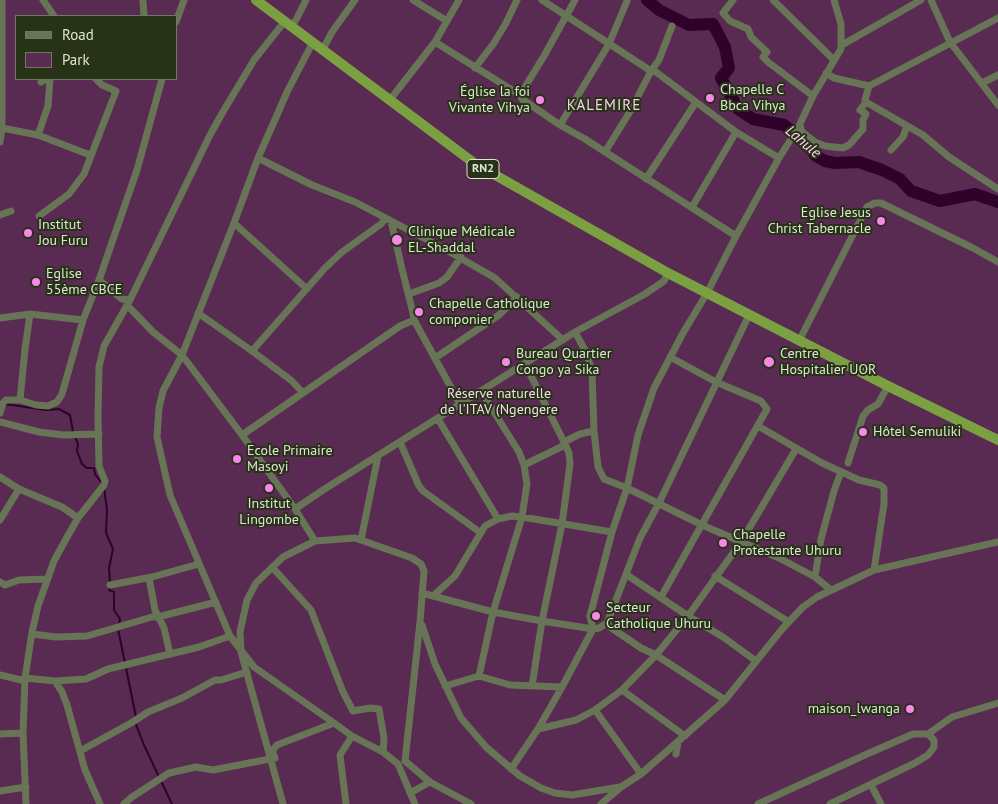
<!DOCTYPE html>
<meta charset="utf-8">
<style>
body{margin:0}
#map{position:relative;width:998px;height:804px;overflow:hidden;background:#273216;font-family:"PT Sans",sans-serif}
canvas{display:block}
.legend{position:absolute;left:15px;top:15px;width:162px;height:65px;box-sizing:border-box;background:#273216;border:1px solid #6f7962;margin:0;padding:6px 9px;list-style:none;font-size:15px;color:#dce4d3}
.legend li{display:flex;align-items:center;gap:10px;height:25px}
.legend b{width:25px;border:1px solid #6f7962}
</style>
<div id="map">
<canvas width="998" height="804"></canvas>
<ul class="legend">
<li><b style="height:6px;background:#677556"></b>Road</li>
<li><b style="height:14px;background:#592a52"></b>Park</li>
</ul>
</div>
<script>
const g = document.querySelector('canvas').getContext('2d');
g.lineJoin = 'round';
function fill(path, color) {
  g.fillStyle = color;
  g.fill(path, 'evenodd');
}
function poly(rows) {
  const path = new Path2D();
  for (const r of rows) {
    path.moveTo(r[0], r[1]);
    for (let i = 2; i < r.length; i += 2) path.lineTo(r[i], r[i + 1]);
  }
  return path;
}
function stroke(path, color, width, dash) {
  g.strokeStyle = color;
  g.lineWidth = width;
  g.lineCap = dash ? 'butt' : 'round';
  g.setLineDash(dash || []);
  g.stroke(path);
}
function drawText(font, color, halo, rows, align = 'center') {
  g.font = font + ' "PT Sans",sans-serif';
  g.lineWidth = 4;
  g.setLineDash([]);
  g.textBaseline = 'middle';
  g.strokeStyle = halo;
  g.fillStyle = color;
  for (const [text, x, y, turn = 0] of rows) {
    g.save();
    g.translate(x, y);
    g.rotate((+turn || 0) * Math.PI / 180);
    g.textAlign = isNaN(turn) ? turn : align;
    if (halo) g.strokeText(text, 0, 0);
    g.fillText(text, 0, 0);
    g.restore();
  }
}
fill(poly([
 [0,0,998,0,998,804,0,804],
 [16,16,176,16,176,79,16,79]
]), '#592a52');
stroke(poly([
 [5,404,46,410,59,409,70,415,73,432],
 [75,437,78,444,77,451,82,464,87,468,94,468,95,474,101,482],
 [104,488,107,510,106,533,113,549,109,568,110,582],
 [109,586,109,590,114,592,114,610,120,619,119,624],
 [118,629,125,663],
 [126,668,136,717],
 [135,722,144,745,159,777],
 [161,781,172,804]
]), '#2e022a', 2);
stroke(poly([
 [647,0,659,10,689,25,713,24,725,47,729,68,721,78,738,109,753,119,784,125,807,143,816,156,825,161,835,163,859,162,882,170,900,179,911,191,940,201,975,194,998,202]
]), '#2e022a', 12);
stroke(poly([
 [43,0,54,16],
 [143,0,144,16],
 [413,0,447,21],
 [542,0,651,71,656,72,736,132,779,158],
 [733,0,723,13,730,21,748,29,751,37,767,52,763,57,768,62,813,96],
 [773,0,834,60],
 [931,0,950,42,998,105],
 [176,22,184,0],
 [292,26,297,18,306,0],
 [313,42,288,90,258,158,234,223,182,355,163,391,159,408,157,437,170,495,230,636,254,667,334,723,352,736,383,752,398,764,415,804],
 [435,42,520,95,522,99,560,125,585,139,736,236],
 [842,45,921,0],
 [323,49,332,32,355,0],
 [475,68,494,43,506,23,517,0],
 [826,73,834,78,869,86,998,18],
 [41,82,46,79],
 [982,83,998,75],
 [520,95,544,56,575,0],
 [389,101,435,42,459,0],
 [866,102,923,135,949,157,998,189],
 [560,125,609,44,627,1],
 [799,126,801,128,801,131,815,142,825,146,843,148,849,145,863,129,863,120,866,114,860,110,866,102,865,100,869,86],
 [2,128,38,135,90,155],
 [38,135,48,106,50,79],
 [0,142,2,128,2,0],
 [891,150,903,137,907,126],
 [605,152,631,110,651,71,659,60,672,26],
 [258,158,312,185,355,202,443,248,495,278,563,340],
 [646,179,696,102],
 [692,207,736,132],
 [0,215,11,211],
 [39,216,69,194,84,174,116,91,102,85,96,79],
 [391,221,402,269,413,313,414,320,460,404],
 [234,223,307,289],
 [99,280,122,299,130,300,127,305,153,332,182,355,242,435,295,509,315,541],
 [409,294,439,283,447,277,461,257],
 [198,313,252,351,292,381,303,393],
 [0,318,30,314,83,320],
 [575,332,586,352,592,371,594,431,598,467,604,479,627,488,702,525,779,558,815,577,831,590],
 [799,341,867,207,875,203,881,203,973,248,998,262],
 [252,351,325,268,342,252,381,224,386,218],
 [435,358,499,315,517,297],
 [525,364,564,442,569,453,570,464,562,524,542,621,532,686],
 [20,400,25,349,30,314],
 [0,413,3,403,6,400,20,400,36,405,48,406,57,402,62,394,83,320,99,280,137,170,162,79],
 [438,419,498,519],
 [0,422,39,432,63,435,99,434],
 [758,426,822,463,859,480,880,485,884,488,884,504,874,570],
 [242,435,400,326,414,320],
 [400,442,419,486,423,491,481,533],
 [564,442,580,434,594,431],
 [848,463,863,416,868,410,878,404,888,386],
 [524,465,565,445],
 [0,477,19,489,62,507,78,518],
 [295,509,323,490,575,332,645,294,664,281,668,273],
 [0,520,19,489],
 [361,540,378,456],
 [272,567,311,610,343,692,353,711,370,708,379,709,384,738,383,752],
 [627,575,688,616,723,637,756,661],
 [715,576,789,622],
 [815,577,821,539,834,491,841,472],
 [149,578,155,610,164,628,170,654],
 [0,582,5,585,19,580,47,579],
 [110,585,152,577,199,564],
 [422,593,493,612,542,621,593,629,599,628,607,623,610,627,641,648,656,655,725,700],
 [434,595,455,576,485,526,498,519,512,516,522,517,612,532],
 [661,597,767,409,761,401,716,382,670,357],
 [607,623,640,538,659,503,749,315],
 [422,625,435,664,461,718,486,747,520,776,541,788,555,793,572,795,620,787],
 [32,634,56,637,87,636,152,617,158,617,216,602],
 [0,675,21,680,25,678,55,681,86,679,108,669,199,647,230,636],
 [479,676,510,685,562,687],
 [55,681,62,692,67,705,85,770,100,804],
 [445,686,479,676,493,612,522,517,527,484,524,465,519,452,481,391],
 [622,690,685,736],
 [595,710,641,774],
 [538,729,576,720,595,710,622,690,656,655,688,616,741,542,796,449],
 [0,734,23,733],
 [928,734,952,717,998,703],
 [80,751,131,723,148,712,182,698,215,680,221,680,247,672],
 [676,754,678,742],
 [405,761,430,782,471,804],
 [511,769,538,729,562,687,593,629,590,616,612,532,627,488,638,435,654,388,683,333,707,293,736,236,779,158,798,128,813,96,841,49,841,24,834,0],
 [871,785,881,804],
 [0,791,26,787],
 [410,793,430,782],
 [26,804,23,733,25,678,32,632,38,606,54,561,66,539,78,518,104,485,105,481,99,466,98,417,99,367,104,346,130,300,210,135,224,110,254,60,285,21],
 [124,804,132,797,169,773,196,767,213,770,275,758,272,751,277,745,334,723],
 [283,804,241,652,240,632,247,600,256,583,283,557,315,541,355,538,412,558,421,564,424,571,420,622,405,761],
 [346,804,340,755,352,736],
 [601,804,621,787,641,774,725,700,783,628,803,607,817,597,874,570,998,542],
 [758,804,867,754,913,734,928,734,934,740,934,747,928,755,915,763,830,804]
]), '#677556', 7);
stroke(poly([
 [256,0,474,163,668,273,888,386,998,440]
]), '#7aa041', 10);
for (const [x, y, r, color] of [
 [710,98,5,"#f987e9"],
 [540,100,5,"#f987e9"],
 [881,221,5,"#f987e9"],
 [28,233,5,"#f987e9"],
 [397,240,6,"#f987e9"],
 [36,282,5,"#f987e9"],
 [419,312,5,"#f987e9"],
 [506,362,5,"#f987e9"],
 [769,362,6,"#f987e9"],
 [863,432,5,"#f987e9"],
 [237,459,5,"#f987e9"],
 [269,488,5,"#f987e9"],
 [723,543,5,"#f987e9"],
 [596,616,5,"#f987e9"],
 [910,709,5,"#f987e9"]
]) {
  const dot = new Path2D();
  dot.arc(x, y, r, 0, 2 * Math.PI);
  g.fillStyle = color;
  g.fill(dot);
  stroke(dot, '#273216', 2);
}
for (const [x, y, w] of [
 [483,169,32]
]) {
  const box = new Path2D();
  box.roundRect(x - w / 2, y - 9.5, w, 19, 4);
  g.fillStyle = '#273216';
  g.fill(box);
  stroke(box, '#dce4d3', 1);
}
drawText('bold 12px', '#dce4d3', null, [
 ["RN2",483,169]
]);
drawText('14px', '#dce4d3', '#273216', [
 ["Chapelle C",720,90],
 ["Bbca Vihya",720,106],
 ["Église la foi",530,92,"right"],
 ["Vivante Vihya",530,108,"right"],
 ["Eglise Jesus",871,213,"right"],
 ["Christ Tabernacle",871,229,"right"],
 ["Institut",38,225],
 ["Jou Furu",38,241],
 ["Clinique Médicale",408,232],
 ["EL-Shaddal",408,248],
 ["Eglise",46,274],
 ["55ème CBCE",46,290],
 ["Chapelle Catholique",429,304],
 ["componier",429,320],
 ["Bureau Quartier",516,354],
 ["Congo ya Sika",516,370],
 ["Centre",780,354],
 ["Hospitalier UOR",780,370],
 ["Hôtel Semuliki",873,432],
 ["Ecole Primaire",247,451],
 ["Masoyi",247,467],
 ["Institut",269,504,"center"],
 ["Lingombe",269,520,"center"],
 ["Chapelle",733,535],
 ["Protestante Uhuru",733,551],
 ["Secteur",606,608],
 ["Catholique Uhuru",606,624],
 ["maison_lwanga",900,709,"right"]
], 'left');
drawText('14px', '#f7d8f1', '#273216', [
 ["Réserve naturelle",499,394],
 ["de l'ITAV (Ngengere",499,410]
]);
g.letterSpacing = '1px';
drawText('15px', '#f7d0f0', '#273216', [
 ["KALEMIRE",604,106]
]);
g.letterSpacing = '0px';
drawText('italic 15px', '#ffd0f6', '#273216', [
 ["Lahule",803,142,40]
]);
</script>
